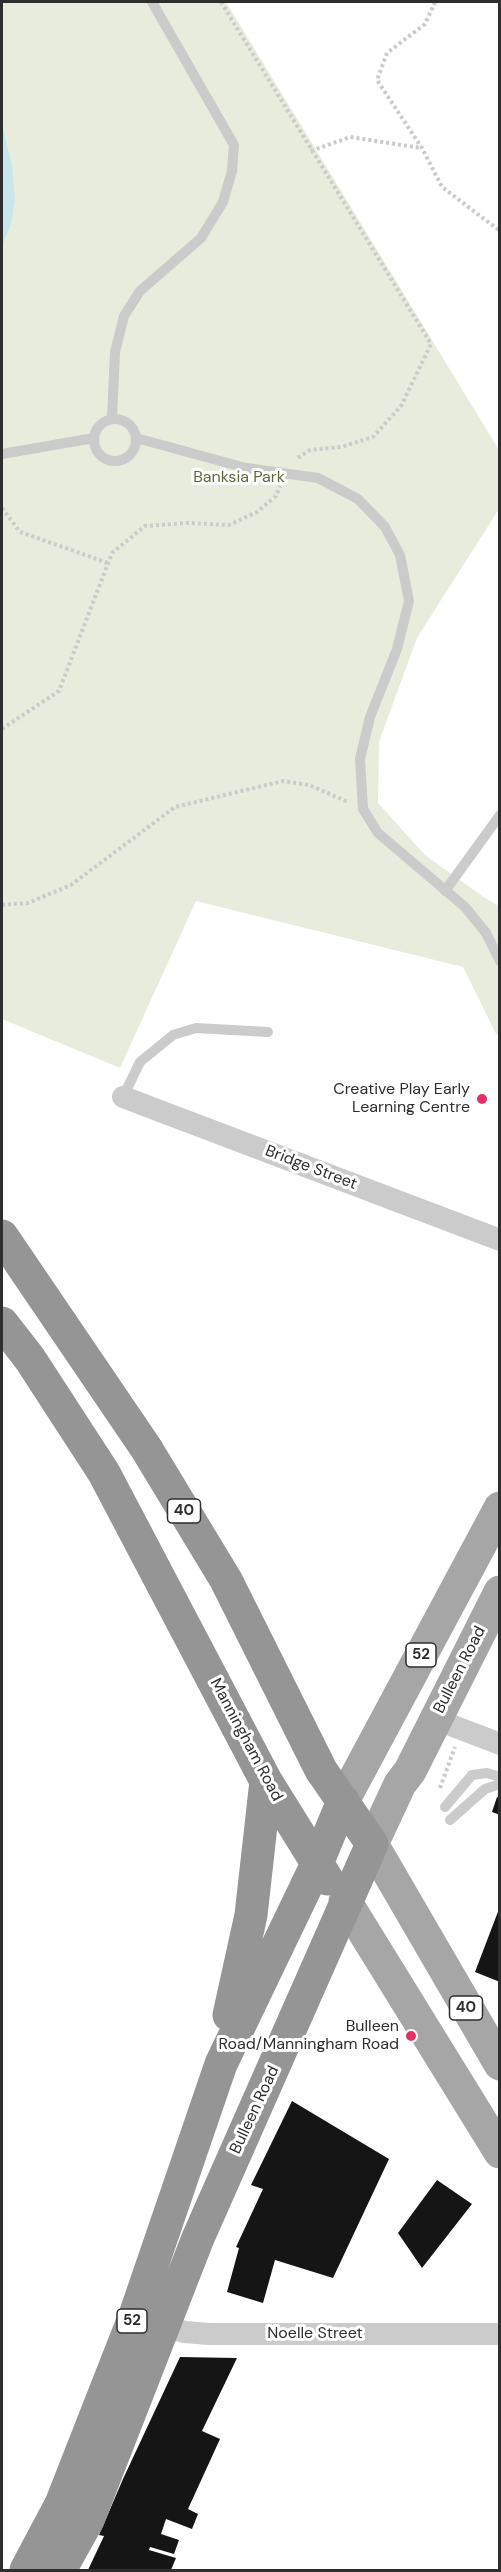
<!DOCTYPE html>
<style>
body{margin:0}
#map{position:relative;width:501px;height:2572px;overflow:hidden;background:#fff;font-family:"DM Sans",sans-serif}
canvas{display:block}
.frame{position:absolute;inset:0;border:3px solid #2e2e2e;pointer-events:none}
</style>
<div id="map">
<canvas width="501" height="2572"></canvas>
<div class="frame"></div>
</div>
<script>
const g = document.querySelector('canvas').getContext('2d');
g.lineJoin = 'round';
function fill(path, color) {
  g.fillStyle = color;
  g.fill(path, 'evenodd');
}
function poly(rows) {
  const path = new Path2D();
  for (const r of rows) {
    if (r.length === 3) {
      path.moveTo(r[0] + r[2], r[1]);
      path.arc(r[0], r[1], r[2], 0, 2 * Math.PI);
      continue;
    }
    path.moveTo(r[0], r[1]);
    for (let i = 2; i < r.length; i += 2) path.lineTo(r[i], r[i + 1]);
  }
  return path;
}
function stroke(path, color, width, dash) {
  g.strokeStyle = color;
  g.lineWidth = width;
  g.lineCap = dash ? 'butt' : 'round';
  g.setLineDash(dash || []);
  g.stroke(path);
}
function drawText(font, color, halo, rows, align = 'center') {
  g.font = font + ' "DM Sans",sans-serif';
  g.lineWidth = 6;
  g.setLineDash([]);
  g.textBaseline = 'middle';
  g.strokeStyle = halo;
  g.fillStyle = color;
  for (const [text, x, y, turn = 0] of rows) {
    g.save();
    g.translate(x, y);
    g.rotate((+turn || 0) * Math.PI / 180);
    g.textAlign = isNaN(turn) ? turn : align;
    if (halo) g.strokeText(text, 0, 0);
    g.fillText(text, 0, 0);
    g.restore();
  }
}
fill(poly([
 [2,2,226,2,499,450,499,509,417,638,379,742,378,803,425,855,485,898,499,906,499,1035,496,1034,463,967,196,901,120,1068,2,1019,2,247,11,225,12,165,2,122]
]), '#e8ecdc');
fill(poly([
 [2,122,12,165,15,199,11,225,2,247]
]), '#c8e6eb');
fill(poly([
 [497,1797,500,1798,500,1815,492,1812],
 [499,1909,500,1910,500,1982,475,1972],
 [292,2101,389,2159,333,2278,275,2260,263,2303,227,2292,239,2248,236,2247,263,2189,251,2185],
 [437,2180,472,2204,422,2268,398,2233],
 [180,2357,237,2358,202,2431,220,2439,188,2509,198,2514,192,2529,166,2519,161,2534,179,2540,174,2554,150,2547,149,2550,176,2558,171,2570,88,2570,104,2536,99,2535,123,2479]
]), '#151515');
stroke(poly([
 [221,2,431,344,401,406,373,437,341,447,310,450,296,459],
 [435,2,425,24,387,53,377,80,422,148,442,187,500,231],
 [311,151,350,137,421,148],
 [2,508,20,532,108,563],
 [2,729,59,691,112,553,145,526,187,523,229,525,257,512,276,496,280,486],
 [2,905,28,903,71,885,175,807,283,781,309,785,348,802],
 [440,1788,455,1747]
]), '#cbcbcb', 4, [3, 3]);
stroke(poly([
 [115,440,21],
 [112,419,115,352,124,316,140,291,201,238,223,202,232,171,234,145,152,2],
 [136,438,246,468,318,478,358,499,385,527,400,555,409,601,397,649,370,717,360,759,363,809,378,833,465,907,486,933,500,961],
 [2,454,94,438],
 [445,891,500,815],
 [123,1097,140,1062,173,1035,196,1028,268,1032],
 [445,1807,472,1775,487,1773,500,1777],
 [450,1820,485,1789,500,1784]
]), '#cbcbcb', 10);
stroke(poly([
 [123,1097,500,1240],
 [435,1719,500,1744],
 [151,2324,185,2332,209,2334,500,2334]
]), '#cbcbcb', 22);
stroke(poly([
 [500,1592,410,1771,400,1784,372,1844,500,2064],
 [343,1801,500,1508],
 [345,1901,500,2152]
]), '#a6a6a6', 33);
stroke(poly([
 [2,1236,146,1448,226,1580,321,1770,372,1844,198,2238,88,2520,60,2570],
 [2,1323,30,1359,104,1473,266,1781,327,1879],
 [229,2015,251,1915,266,1781],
 [26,2570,61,2504,134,2318,221,2064,316,1866,343,1801]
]), '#959595', 33);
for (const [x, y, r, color] of [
 [482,1099,6,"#e33268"],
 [411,2036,6,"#e33268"]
]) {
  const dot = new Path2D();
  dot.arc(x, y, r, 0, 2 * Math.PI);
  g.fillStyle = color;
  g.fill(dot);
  stroke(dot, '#fff', 2);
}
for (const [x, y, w] of [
 [184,1511,33],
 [421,1655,30],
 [466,2008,33],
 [132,2321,30]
]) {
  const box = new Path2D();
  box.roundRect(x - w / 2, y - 12, w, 24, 4.5);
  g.fillStyle = '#fff';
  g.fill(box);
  stroke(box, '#2e2e2e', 1.5);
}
drawText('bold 15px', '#2e2e2e', null, [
 ["40",184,1511],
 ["52",421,1655],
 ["40",466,2008],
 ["52",132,2321]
]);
drawText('16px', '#5c6a3c', '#fff', [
 ["Banksia Park",239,478]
]);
drawText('16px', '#2e2e2e', '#fff', [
 ["Creative Play Early",470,1090],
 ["Learning Centre",470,1108],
 ["Bulleen",399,2027],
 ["Road/Manningham Road",399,2045]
], 'right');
drawText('16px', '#2e2e2e', '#fff', [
 ["Bridge Street",311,1168,21],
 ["Bulleen Road",460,1670,-63],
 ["Manningham Road",246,1740,62],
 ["Bulleen Road",255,2110,-65],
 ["Noelle Street",315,2334]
]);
</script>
